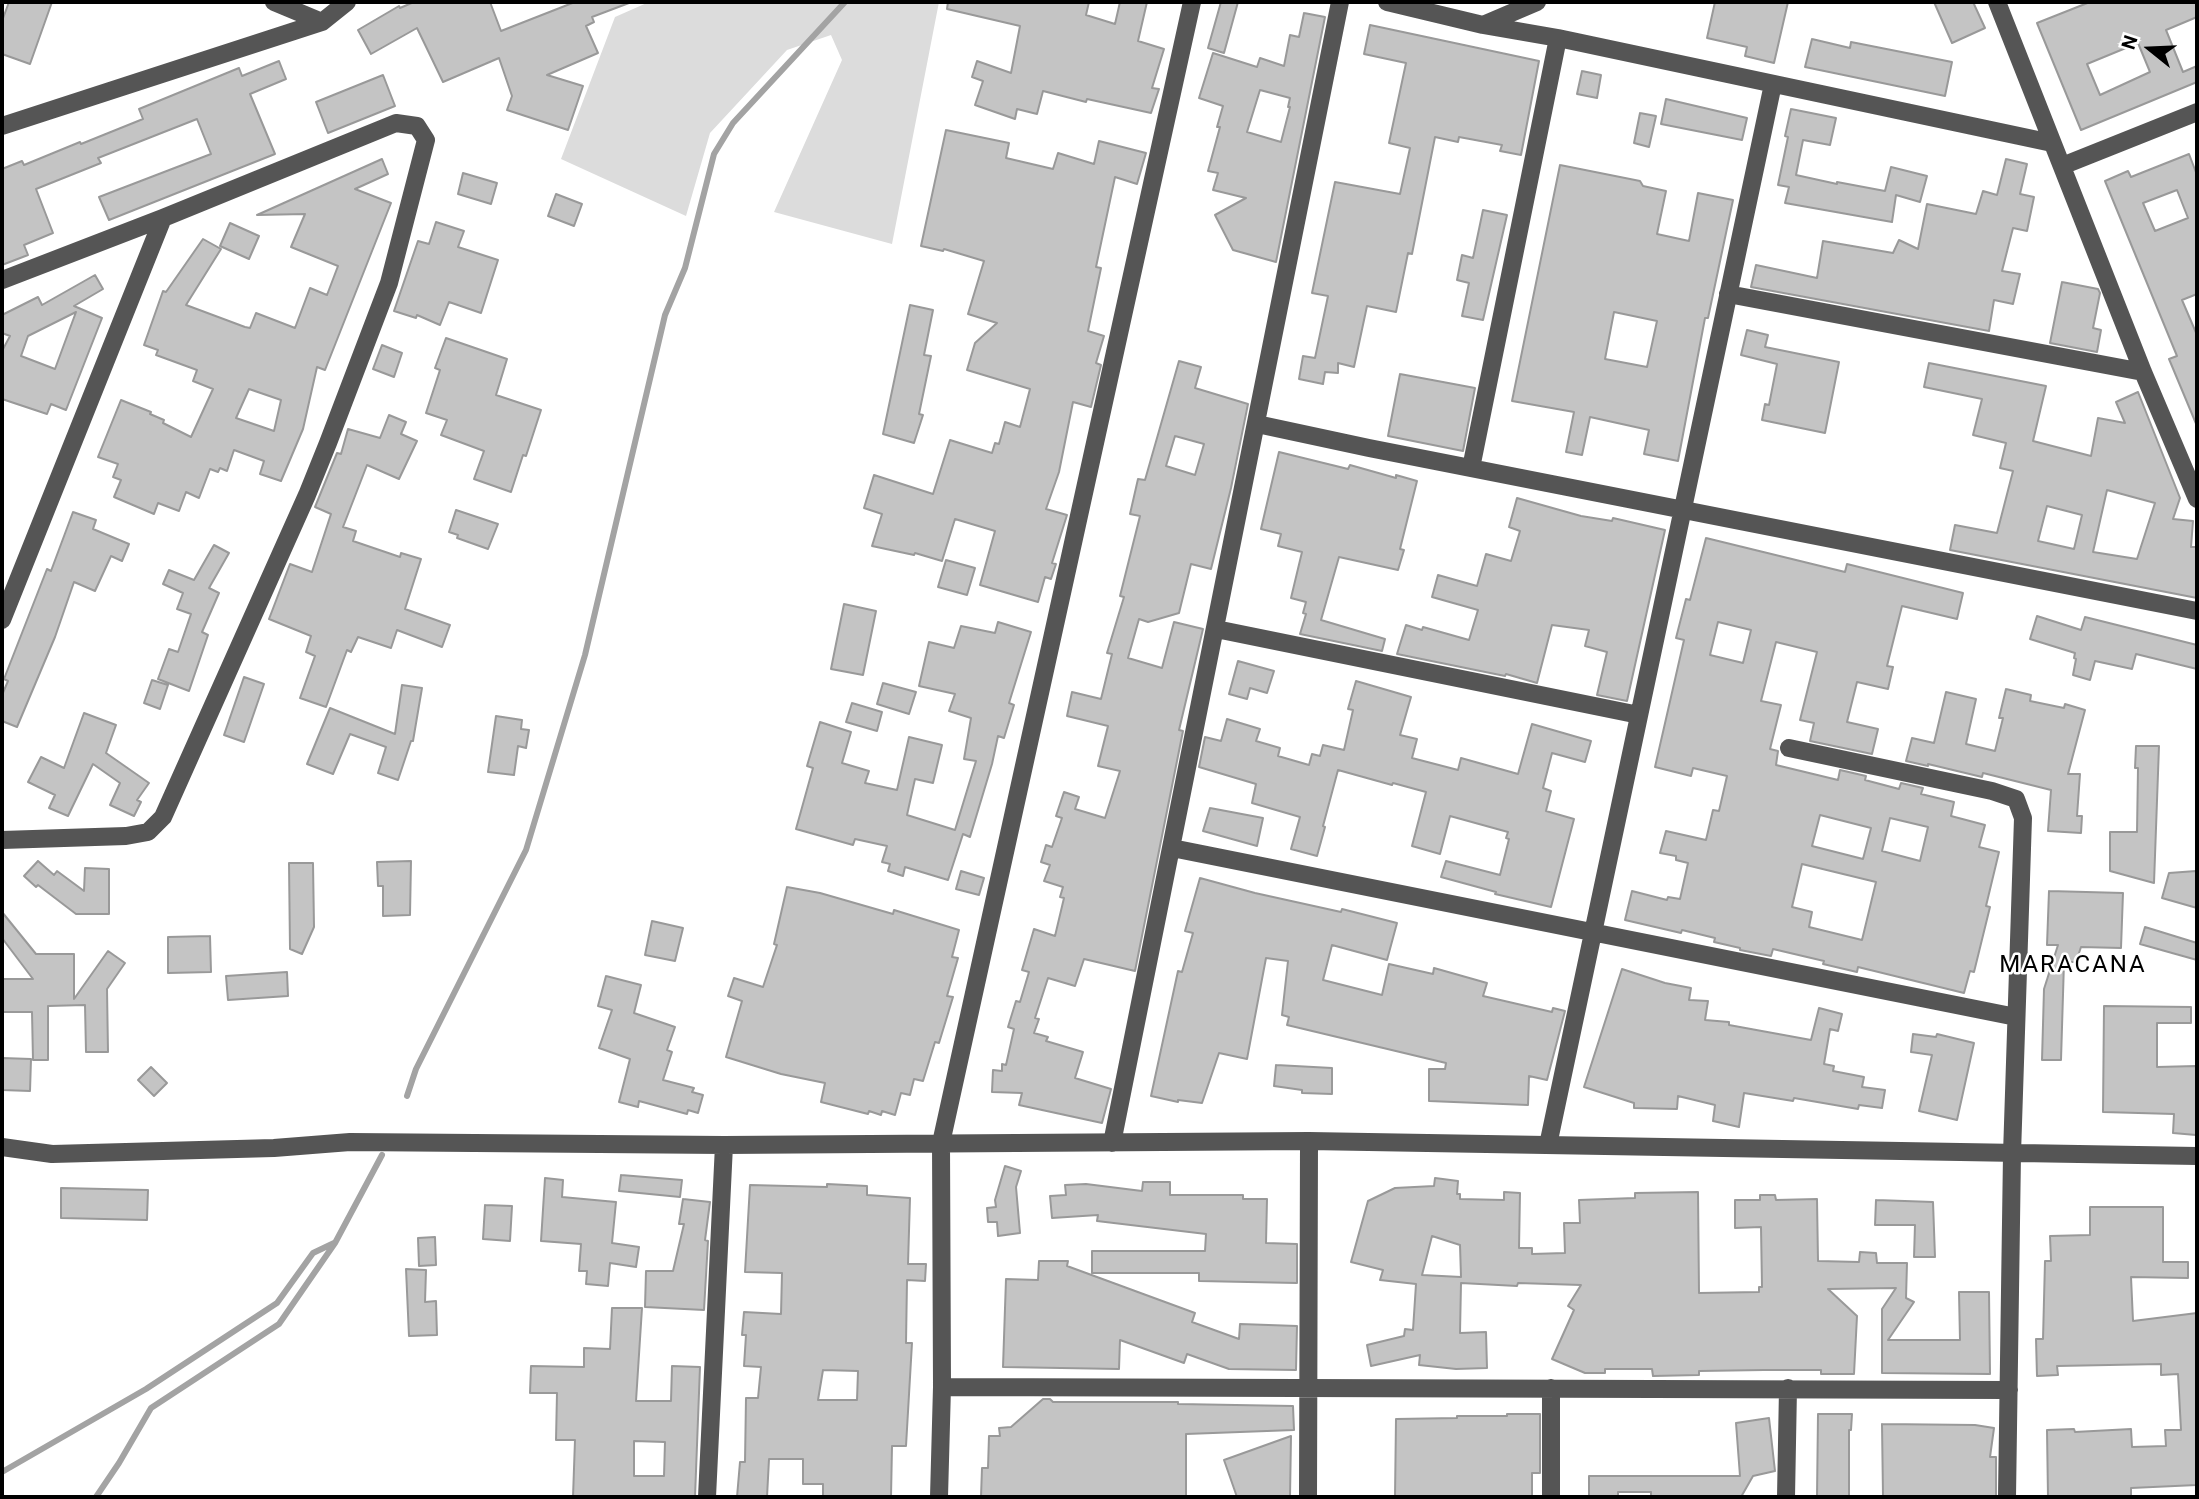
<!DOCTYPE html>
<style>
body{margin:0}
#map{position:relative;width:2199px;height:1499px;overflow:hidden;background:#fff;font-family:Roboto,sans-serif}
canvas{display:block}
.frame{position:absolute;inset:0;border:4px solid #000;pointer-events:none}
.north{position:absolute;left:2115px;top:14px;width:70px;height:70px;-webkit-text-stroke:5px #fff;paint-order:stroke;rotate:288deg;font-size:19px;font-weight:700;line-height:28px;text-align:center;color:#000}
.north::after{content:'';display:block;margin:auto;width:24px;height:32px;background:#000;clip-path:polygon(50% 0,100% 100%,50% 72%,0 100%)}
</style>
<div id="map">
<canvas width="2199" height="1499"></canvas>
<div class="frame"></div>
<div class="north">N</div>
</div>
<script>
const g = document.querySelector('canvas').getContext('2d');
g.lineJoin = 'round';
function fill(path, color) {
  g.fillStyle = color;
  g.fill(path, 'evenodd');
}
function poly(rows) {
  const path = new Path2D();
  for (const r of rows) {
    path.moveTo(r[0], r[1]);
    for (let i = 2; i < r.length; i += 2) path.lineTo(r[i], r[i + 1]);
  }
  return path;
}
function stroke(path, color, width, dash) {
  g.strokeStyle = color;
  g.lineWidth = width;
  g.lineCap = dash ? 'butt' : 'round';
  g.setLineDash(dash || []);
  g.stroke(path);
}
function drawText(font, color, halo, rows, align = 'center') {
  g.font = font + ' Roboto,sans-serif';
  g.lineWidth = 5;
  g.setLineDash([]);
  g.textBaseline = 'middle';
  g.strokeStyle = halo;
  g.fillStyle = color;
  for (const [text, x, y, turn = 0] of rows) {
    g.save();
    g.translate(x, y);
    g.rotate((+turn || 0) * Math.PI / 180);
    g.textAlign = isNaN(turn) ? turn : align;
    if (halo) g.strokeText(text, 0, 0);
    g.fillText(text, 0, 0);
    g.restore();
  }
}
fill(poly([
 [649,2,939,2,892,244,774,212,842,60,831,35,787,50,710,133,686,216,561,159,615,17]
]), '#dcdcdc');
stroke(poly([
 [407,1096,416,1069,526,850,585,655,665,315,685,268,714,154,733,123,845,2],
 [2,1472,146,1389,277,1303,313,1253,334,1243],
 [96,1497,119,1463,151,1408,279,1324,335,1243,382,1155]
]), '#a3a3a3', 6);
const building = poly([
 [9,2,52,2,30,64,2,54,2,21,9,2],
 [414,2,490,2,501,31,575,2,629,3,592,17,594,22,586,26,598,53,547,75,583,86,568,130,507,110,512,96,499,58,443,82,417,28,371,54,358,30,399,6,400,8,414,2],
 [948,2,1089,2,1086,15,1115,24,1120,2,1147,2,1138,41,1164,49,1152,88,1159,89,1151,113,1087,99,1086,102,1043,91,1037,114,1017,109,1015,119,975,105,983,81,972,77,977,61,1011,73,1020,26,947,9,948,2],
 [1221,2,1238,2,1224,53,1208,48,1221,2],
 [1715,2,1788,2,1774,63,1745,56,1747,47,1707,38,1715,2],
 [1934,2,1973,2,1985,28,1952,43,1934,2],
 [2090,2,2197,2,2197,17,2166,30,2183,72,2197,66,2197,82,2081,130,2037,23,2090,2],
 [2138,43,2150,72,2100,95,2087,64,2138,43],
 [1304,13,1325,17,1276,262,1233,250,1215,215,1246,198,1213,190,1218,173,1208,171,1220,127,1217,127,1223,106,1199,98,1213,53,1257,67,1260,58,1284,66,1290,35,1299,37,1304,13],
 [1260,90,1290,98,1288,107,1290,107,1281,142,1247,132,1260,90],
 [1370,25,1539,61,1521,155,1500,151,1502,145,1459,137,1458,142,1435,137,1412,254,1408,253,1396,312,1367,306,1354,367,1338,363,1338,373,1325,372,1323,384,1299,379,1303,356,1315,358,1328,296,1312,293,1335,182,1400,194,1410,148,1389,143,1406,63,1364,54,1370,25],
 [1812,39,1850,48,1851,42,1952,62,1945,96,1805,67,1812,39],
 [279,61,286,79,250,94,275,154,109,220,99,197,211,154,197,119,98,158,101,163,36,189,53,233,24,245,28,255,2,265,2,169,22,161,24,165,80,142,81,144,143,119,139,109,239,68,242,76,279,61],
 [1582,71,1601,75,1597,98,1577,94,1582,71],
 [383,75,395,106,328,133,316,102,383,75],
 [1666,99,1747,118,1742,140,1661,124,1666,99],
 [1791,109,1836,118,1830,145,1803,140,1796,175,1837,184,1837,182,1885,191,1891,167,1927,176,1920,202,1896,195,1892,222,1785,203,1789,187,1778,185,1788,137,1785,136,1791,109],
 [1640,113,1656,116,1649,147,1634,143,1640,113],
 [946,130,1009,143,1006,158,1053,169,1058,153,1094,164,1099,141,1146,153,1137,184,1115,177,1096,267,1101,268,1088,331,1104,336,1096,363,1101,365,1091,407,1073,402,1059,472,1046,509,1067,515,1052,563,1056,564,1051,579,1045,577,1038,602,980,585,995,531,955,519,942,561,915,553,914,555,872,546,882,514,864,508,874,475,933,494,950,440,992,453,995,443,999,444,1005,422,1020,427,1030,389,967,370,975,343,997,323,968,314,984,261,944,249,943,251,921,246,946,130],
 [2189,154,2197,175,2197,294,2182,300,2197,335,2197,426,2169,359,2177,356,2105,181,2128,171,2131,177,2189,154],
 [2177,190,2188,218,2155,231,2143,203,2177,190],
 [382,159,388,174,355,189,391,203,325,370,317,367,303,429,281,481,260,474,264,461,234,450,227,471,220,468,218,472,210,469,199,498,186,492,179,511,158,503,154,514,114,497,121,480,113,477,118,464,98,457,121,400,151,412,150,414,164,420,163,423,191,437,213,389,193,381,197,370,156,355,158,350,144,345,163,291,166,292,203,239,221,249,186,305,245,327,250,328,256,313,295,328,310,288,327,295,338,266,291,247,305,214,257,215,382,159],
 [249,389,281,400,274,431,236,418,249,389],
 [2006,159,2027,164,2020,194,2034,197,2027,231,2013,228,2002,271,2020,274,2013,304,1994,300,1989,331,1751,287,1756,265,1817,278,1823,241,1893,253,1899,240,1918,249,1927,204,1976,214,1983,191,1997,195,2006,159],
 [1560,165,1640,181,1643,186,1666,191,1657,234,1689,241,1698,193,1733,200,1708,318,1705,318,1678,461,1644,454,1649,430,1590,417,1582,455,1566,452,1574,412,1512,401,1560,165],
 [1614,312,1657,321,1647,367,1605,359,1614,312],
 [463,173,497,183,491,204,458,194,463,173],
 [556,194,582,204,574,226,548,216,556,194],
 [1483,210,1507,215,1483,320,1462,316,1469,283,1457,280,1462,255,1473,258,1483,210],
 [436,222,464,231,458,247,498,260,481,313,449,302,440,325,417,315,416,318,394,311,418,241,429,244,436,222],
 [230,223,259,236,249,259,220,246,230,223],
 [95,275,103,289,74,306,102,318,66,410,51,404,47,414,2,399,2,351,10,336,2,333,2,315,38,297,42,305,95,275],
 [76,312,55,369,21,356,28,336,76,312],
 [2062,282,2098,289,2100,293,2093,328,2101,330,2097,352,2050,343,2062,282],
 [910,305,933,310,924,355,931,356,919,414,923,415,914,443,883,434,910,305],
 [1747,330,1768,335,1765,347,1839,362,1825,433,1762,420,1765,404,1769,405,1777,364,1741,355,1747,330],
 [446,338,507,359,496,395,541,410,526,456,523,455,511,492,474,479,484,451,441,435,447,420,426,413,440,370,435,368,446,338],
 [382,345,402,353,394,377,373,369,382,345],
 [1179,361,1201,367,1195,388,1248,404,1231,488,1211,569,1191,564,1179,613,1148,622,1139,619,1128,658,1162,668,1174,622,1203,629,1179,730,1183,731,1135,971,1084,959,1075,986,1048,978,1035,1018,1039,1019,1034,1033,1048,1037,1046,1041,1083,1052,1075,1078,1111,1089,1102,1123,1019,1105,1022,1093,992,1092,993,1070,1002,1071,1002,1064,1006,1065,1014,1029,1008,1027,1016,1001,1020,1002,1029,972,1022,970,1034,929,1055,936,1064,898,1060,897,1063,887,1044,881,1050,865,1041,862,1046,845,1052,847,1062,818,1056,816,1064,792,1079,797,1075,809,1105,818,1120,771,1098,766,1108,726,1067,716,1072,692,1101,699,1112,654,1107,653,1124,597,1120,596,1140,516,1130,514,1138,479,1145,480,1179,361],
 [1175,436,1204,444,1195,475,1166,466,1175,436],
 [1929,363,2046,386,2033,441,2091,456,2098,418,2125,423,2116,402,2138,392,2180,498,2173,519,2193,521,2191,547,2197,547,2197,598,1950,550,1955,525,1997,533,2013,471,2000,468,2006,443,1973,435,1982,399,1924,387,1929,363],
 [2107,490,2155,503,2137,559,2093,552,2107,490],
 [2047,506,2082,515,2074,549,2038,541,2047,506],
 [1400,374,1475,388,1463,451,1388,436,1400,374],
 [389,415,406,422,401,434,417,441,399,479,367,465,343,527,356,531,353,541,400,557,401,553,421,559,405,609,450,625,442,647,397,630,391,648,358,637,351,652,347,650,326,707,300,698,315,656,306,652,311,636,269,619,290,564,312,572,331,514,315,507,337,453,341,454,348,429,380,438,389,415],
 [1279,452,1348,469,1350,465,1396,478,1396,475,1417,481,1400,549,1404,550,1398,570,1339,557,1321,620,1385,639,1382,651,1300,634,1306,614,1303,613,1306,602,1291,598,1302,552,1278,546,1281,534,1261,529,1279,452],
 [1517,498,1581,516,1612,521,1613,518,1665,530,1627,701,1597,695,1607,652,1585,646,1589,630,1552,625,1537,683,1506,674,1505,676,1397,654,1406,625,1422,630,1423,627,1469,640,1478,610,1432,597,1438,575,1477,586,1486,554,1511,561,1520,531,1509,527,1517,498],
 [456,510,498,524,488,549,457,538,458,535,449,532,456,510],
 [73,512,96,520,93,529,129,544,122,561,111,556,95,591,74,582,55,637,17,727,2,721,2,695,8,681,4,679,47,569,51,571,73,512],
 [1706,538,1845,572,1847,564,1963,593,1957,619,1902,606,1887,666,1893,667,1888,689,1857,682,1847,722,1878,729,1872,754,1810,741,1814,723,1800,720,1817,652,1776,642,1761,701,1781,705,1770,749,1778,751,1776,765,1838,780,1840,770,1866,776,1865,780,1899,789,1901,783,1923,788,1921,794,1954,802,1951,816,1985,825,1979,847,1999,852,1986,906,1990,907,1974,972,1970,971,1964,993,1858,967,1857,972,1823,964,1824,961,1773,949,1771,956,1740,950,1740,948,1714,942,1715,938,1682,930,1681,933,1625,920,1632,891,1667,900,1668,897,1680,899,1688,863,1676,860,1676,856,1660,853,1666,831,1706,840,1713,810,1719,811,1727,776,1693,768,1691,776,1655,767,1684,640,1676,638,1686,599,1690,600,1706,538],
 [1718,622,1751,630,1743,663,1710,655,1718,622],
 [1820,815,1871,828,1863,859,1812,846,1820,815],
 [1890,818,1928,827,1920,861,1882,851,1890,818],
 [1802,864,1876,882,1862,940,1809,927,1812,912,1792,907,1802,864],
 [214,545,229,553,209,588,219,593,202,632,208,635,189,691,158,679,169,649,178,652,191,614,177,609,183,593,163,584,169,570,194,580,214,545],
 [946,560,975,568,967,595,938,587,946,560],
 [844,604,876,611,863,675,831,669,844,604],
 [2037,616,2081,630,2085,617,2197,645,2197,669,2136,654,2132,669,2095,661,2090,680,2073,675,2076,659,2074,658,2075,653,2030,639,2037,616],
 [998,622,1031,632,1009,703,1014,705,1004,738,998,736,992,764,970,837,963,834,948,880,905,867,903,876,888,871,890,864,882,862,887,846,855,839,853,845,796,829,813,768,807,766,820,722,851,732,842,763,869,771,865,783,897,790,909,737,942,745,933,783,915,779,907,815,955,830,976,761,964,759,971,718,949,711,955,694,919,686,929,642,954,648,961,626,995,633,998,622],
 [1238,661,1274,671,1267,693,1250,688,1247,699,1229,694,1238,661],
 [244,677,264,684,244,742,224,735,244,677],
 [152,680,168,685,160,709,144,703,152,680],
 [1356,681,1411,697,1400,735,1417,739,1412,758,1458,770,1461,758,1518,774,1532,724,1591,741,1585,762,1552,753,1543,788,1551,791,1546,811,1574,819,1551,907,1495,894,1496,892,1441,877,1446,861,1500,875,1509,839,1506,838,1508,832,1450,816,1440,854,1412,846,1426,792,1393,783,1392,785,1338,770,1323,826,1325,827,1317,856,1291,849,1300,817,1252,803,1256,784,1199,767,1205,737,1221,741,1227,719,1260,729,1256,741,1280,748,1278,756,1309,765,1312,754,1320,756,1323,745,1344,750,1353,710,1348,709,1356,681],
 [883,683,916,692,909,714,877,704,883,683],
 [402,685,422,688,413,741,411,741,398,780,378,773,386,747,350,734,333,774,307,764,330,708,395,734,402,685],
 [2006,689,2031,695,2030,701,2064,708,2065,704,2085,710,2068,774,2080,774,2077,816,2082,816,2081,833,2048,831,2051,790,1983,773,1982,777,1928,764,1928,766,1906,761,1912,738,1934,743,1946,692,1976,699,1966,744,1995,751,2003,718,1999,718,2006,689],
 [852,703,882,712,877,731,846,722,852,703],
 [84,713,116,725,106,753,149,783,137,800,141,802,134,816,110,805,120,783,93,764,68,816,49,808,55,795,28,782,41,757,64,768,84,713],
 [496,716,522,720,521,729,529,730,526,748,518,746,514,775,488,772,496,716],
 [2136,746,2159,746,2154,883,2110,871,2110,832,2137,832,2138,768,2135,768,2136,746],
 [1210,808,1263,818,1257,846,1203,831,1210,808],
 [38,861,54,875,57,871,84,891,85,868,109,869,109,914,76,914,38,885,36,887,24,876,38,861],
 [411,861,410,915,383,916,383,886,378,886,377,862,411,861],
 [289,863,313,863,314,927,302,954,290,949,289,863],
 [961,871,984,878,979,895,956,889,961,871],
 [2196,871,2197,908,2162,898,2169,873,2196,871],
 [1200,878,1255,893,1341,912,1342,909,1397,923,1387,960,1332,945,1323,980,1382,995,1389,964,1433,974,1434,968,1487,983,1483,996,1552,1012,1553,1008,1565,1011,1547,1080,1529,1076,1528,1105,1429,1101,1429,1069,1445,1069,1446,1063,1287,1025,1289,1017,1282,1015,1288,961,1266,958,1247,1059,1219,1053,1202,1103,1178,1100,1178,1102,1151,1096,1178,971,1182,972,1193,933,1185,931,1200,878],
 [787,887,820,893,893,914,894,910,959,930,952,957,958,958,947,996,953,997,939,1043,935,1042,923,1081,914,1079,910,1095,901,1093,895,1115,882,1111,881,1115,869,1111,868,1114,821,1102,825,1083,781,1074,726,1057,742,1001,728,996,734,978,763,987,777,945,774,944,787,887],
 [2049,891,2123,893,2121,948,2081,947,2076,962,2064,962,2061,1060,2042,1060,2044,989,2058,945,2047,945,2049,891],
 [2,912,36,954,74,954,74,999,108,951,125,963,107,989,108,1052,86,1052,85,1005,48,1006,48,1060,33,1060,32,1012,2,1012,2,979,33,979,2,938,2,912],
 [652,921,683,928,675,961,645,955,652,921],
 [2145,927,2197,943,2197,960,2140,944,2145,927],
 [210,936,211,972,168,973,168,937,210,936],
 [1622,969,1665,983,1691,988,1689,1000,1708,1001,1705,1020,1729,1022,1729,1025,1811,1040,1819,1008,1842,1014,1838,1031,1830,1029,1824,1064,1834,1066,1833,1071,1864,1077,1862,1087,1885,1090,1882,1108,1859,1105,1858,1109,1794,1098,1793,1101,1744,1093,1739,1127,1713,1121,1715,1105,1678,1096,1677,1109,1634,1108,1634,1103,1584,1087,1622,969],
 [287,972,288,996,228,1000,226,976,287,972],
 [606,976,641,985,634,1013,675,1027,667,1050,672,1052,663,1080,694,1088,692,1092,703,1095,698,1113,688,1110,687,1114,639,1101,638,1107,619,1102,630,1059,599,1048,612,1010,598,1006,606,976],
 [2104,1006,2191,1007,2191,1023,2157,1023,2157,1067,2196,1066,2196,1135,2173,1133,2174,1114,2103,1112,2104,1006],
 [1913,1034,1936,1037,1937,1034,1974,1043,1957,1120,1919,1111,1932,1055,1911,1052,1913,1034],
 [2,1058,31,1059,30,1091,2,1090,2,1058],
 [1276,1065,1332,1068,1332,1094,1302,1093,1302,1090,1274,1086,1276,1065],
 [151,1067,167,1083,154,1096,138,1080,151,1067],
 [1005,1166,1021,1171,1016,1187,1020,1233,998,1236,997,1222,988,1222,987,1208,996,1207,995,1200,1005,1166],
 [621,1175,682,1180,680,1197,619,1191,621,1175],
 [545,1178,563,1180,562,1197,616,1202,612,1243,639,1247,636,1267,610,1263,608,1286,586,1284,587,1271,579,1271,581,1244,541,1241,545,1178],
 [1435,1178,1458,1181,1457,1194,1460,1194,1460,1199,1504,1200,1504,1192,1520,1193,1519,1248,1532,1248,1532,1254,1565,1253,1564,1223,1580,1223,1579,1200,1635,1198,1635,1193,1698,1192,1699,1293,1759,1292,1759,1287,1762,1287,1761,1227,1735,1228,1735,1200,1760,1200,1760,1195,1775,1195,1776,1200,1817,1199,1818,1261,1859,1262,1860,1252,1876,1253,1877,1263,1907,1263,1906,1298,1914,1302,1888,1340,1960,1340,1959,1292,1989,1292,1990,1374,1882,1373,1882,1309,1896,1288,1828,1289,1857,1316,1854,1374,1821,1374,1821,1370,1764,1370,1699,1371,1699,1375,1653,1376,1652,1369,1605,1369,1605,1373,1585,1373,1552,1359,1574,1310,1568,1306,1581,1285,1518,1283,1517,1286,1461,1283,1460,1333,1486,1332,1487,1368,1456,1369,1419,1365,1420,1355,1371,1366,1367,1345,1404,1336,1405,1329,1413,1330,1416,1284,1380,1280,1383,1270,1351,1262,1368,1201,1395,1188,1434,1186,1435,1178],
 [1432,1236,1460,1245,1461,1277,1422,1275,1432,1236],
 [1143,1182,1170,1182,1170,1195,1243,1195,1243,1199,1267,1199,1266,1243,1297,1244,1297,1283,1199,1281,1199,1273,1092,1273,1092,1251,1205,1251,1206,1234,1097,1221,1098,1215,1052,1218,1050,1196,1066,1195,1065,1185,1086,1184,1142,1191,1143,1182],
 [827,1184,867,1186,867,1195,910,1198,908,1264,926,1264,925,1281,907,1280,906,1343,912,1343,906,1446,892,1446,891,1497,823,1497,823,1484,803,1484,803,1459,769,1459,767,1497,737,1497,740,1462,745,1462,746,1398,758,1398,761,1367,744,1366,746,1335,742,1335,744,1312,781,1314,782,1273,745,1272,750,1185,827,1187,827,1184],
 [823,1370,858,1371,857,1400,818,1400,823,1370],
 [61,1188,148,1190,147,1220,61,1218,61,1188],
 [683,1199,710,1202,705,1240,708,1241,704,1310,645,1307,646,1271,673,1271,684,1224,679,1224,683,1199],
 [1876,1200,1933,1202,1935,1257,1914,1257,1915,1225,1875,1225,1876,1200],
 [485,1205,512,1206,510,1241,483,1239,485,1205],
 [2090,1207,2163,1207,2163,1262,2188,1262,2188,1278,2131,1277,2133,1321,2197,1313,2197,1485,2131,1488,2131,1497,2048,1497,2047,1430,2074,1429,2075,1432,2131,1429,2132,1447,2166,1446,2165,1430,2181,1430,2178,1374,2161,1375,2161,1364,2057,1366,2058,1375,2037,1376,2036,1339,2043,1339,2045,1261,2051,1261,2050,1236,2090,1235,2090,1207],
 [435,1237,436,1265,419,1266,418,1238,435,1237],
 [1039,1261,1068,1261,1067,1266,1195,1313,1192,1322,1239,1339,1240,1324,1297,1326,1296,1370,1229,1369,1187,1354,1184,1363,1120,1340,1119,1369,1003,1367,1006,1279,1038,1280,1039,1261],
 [406,1269,426,1270,425,1302,436,1301,437,1335,409,1336,406,1269],
 [612,1308,642,1308,636,1401,671,1401,672,1366,700,1367,695,1497,573,1497,575,1440,556,1440,557,1393,530,1393,531,1366,584,1367,584,1348,610,1349,612,1308],
 [634,1441,665,1442,664,1476,634,1476,634,1441],
 [1043,1399,1050,1399,1053,1402,1178,1402,1178,1404,1293,1406,1294,1430,1186,1434,1186,1497,981,1497,982,1468,988,1468,989,1436,1000,1436,999,1428,1011,1427,1043,1399],
 [1507,1414,1540,1414,1540,1473,1532,1473,1532,1497,1395,1497,1396,1419,1457,1418,1457,1416,1507,1416,1507,1414],
 [1818,1414,1852,1414,1851,1430,1849,1430,1849,1497,1817,1497,1818,1414],
 [1769,1418,1775,1471,1753,1476,1741,1497,1651,1497,1651,1492,1618,1492,1618,1497,1589,1497,1589,1476,1740,1476,1736,1423,1769,1418],
 [1882,1424,1975,1425,1994,1428,1990,1457,1996,1457,1996,1497,1883,1496,1882,1424],
 [1291,1436,1290,1497,1237,1497,1224,1460,1291,1436]
]);
fill(building, '#c4c4c4');
stroke(building, '#999', 2);
stroke(poly([
 [274,2,322,22],
 [1387,2,1483,25,1558,38,2052,143],
 [1997,2,2143,372,2197,499],
 [1483,25,1537,2],
 [2,126,322,22,347,2],
 [2062,166,2197,112],
 [2,280,163,218,396,123,417,126,426,140,389,283,328,443,307,495,163,817,148,832,126,836,2,840],
 [1728,294,2143,372],
 [1257,424,1369,448,2197,611],
 [1471,468,1558,38],
 [2,620,163,218],
 [1216,629,1639,715],
 [1789,748,1992,791,2016,799,2023,818,2012,1154,2007,1497],
 [1172,848,2016,1017],
 [1112,1143,1340,2],
 [1548,1145,1773,84],
 [2,1147,52,1154,274,1148,350,1142,724,1145,1309,1141,2197,1156],
 [942,1387,2009,1390],
 [707,1497,724,1145],
 [939,1497,942,1387,941,1143,1192,2],
 [1308,1497,1309,1141],
 [1551,1497,1551,1388],
 [1786,1497,1788,1388]
]), '#555', 18);
g.letterSpacing = '2px';
drawText('24px', '#000', '#fff', [
 ["MARACANA",2073,966]
]);
g.letterSpacing = '0px';
</script>
